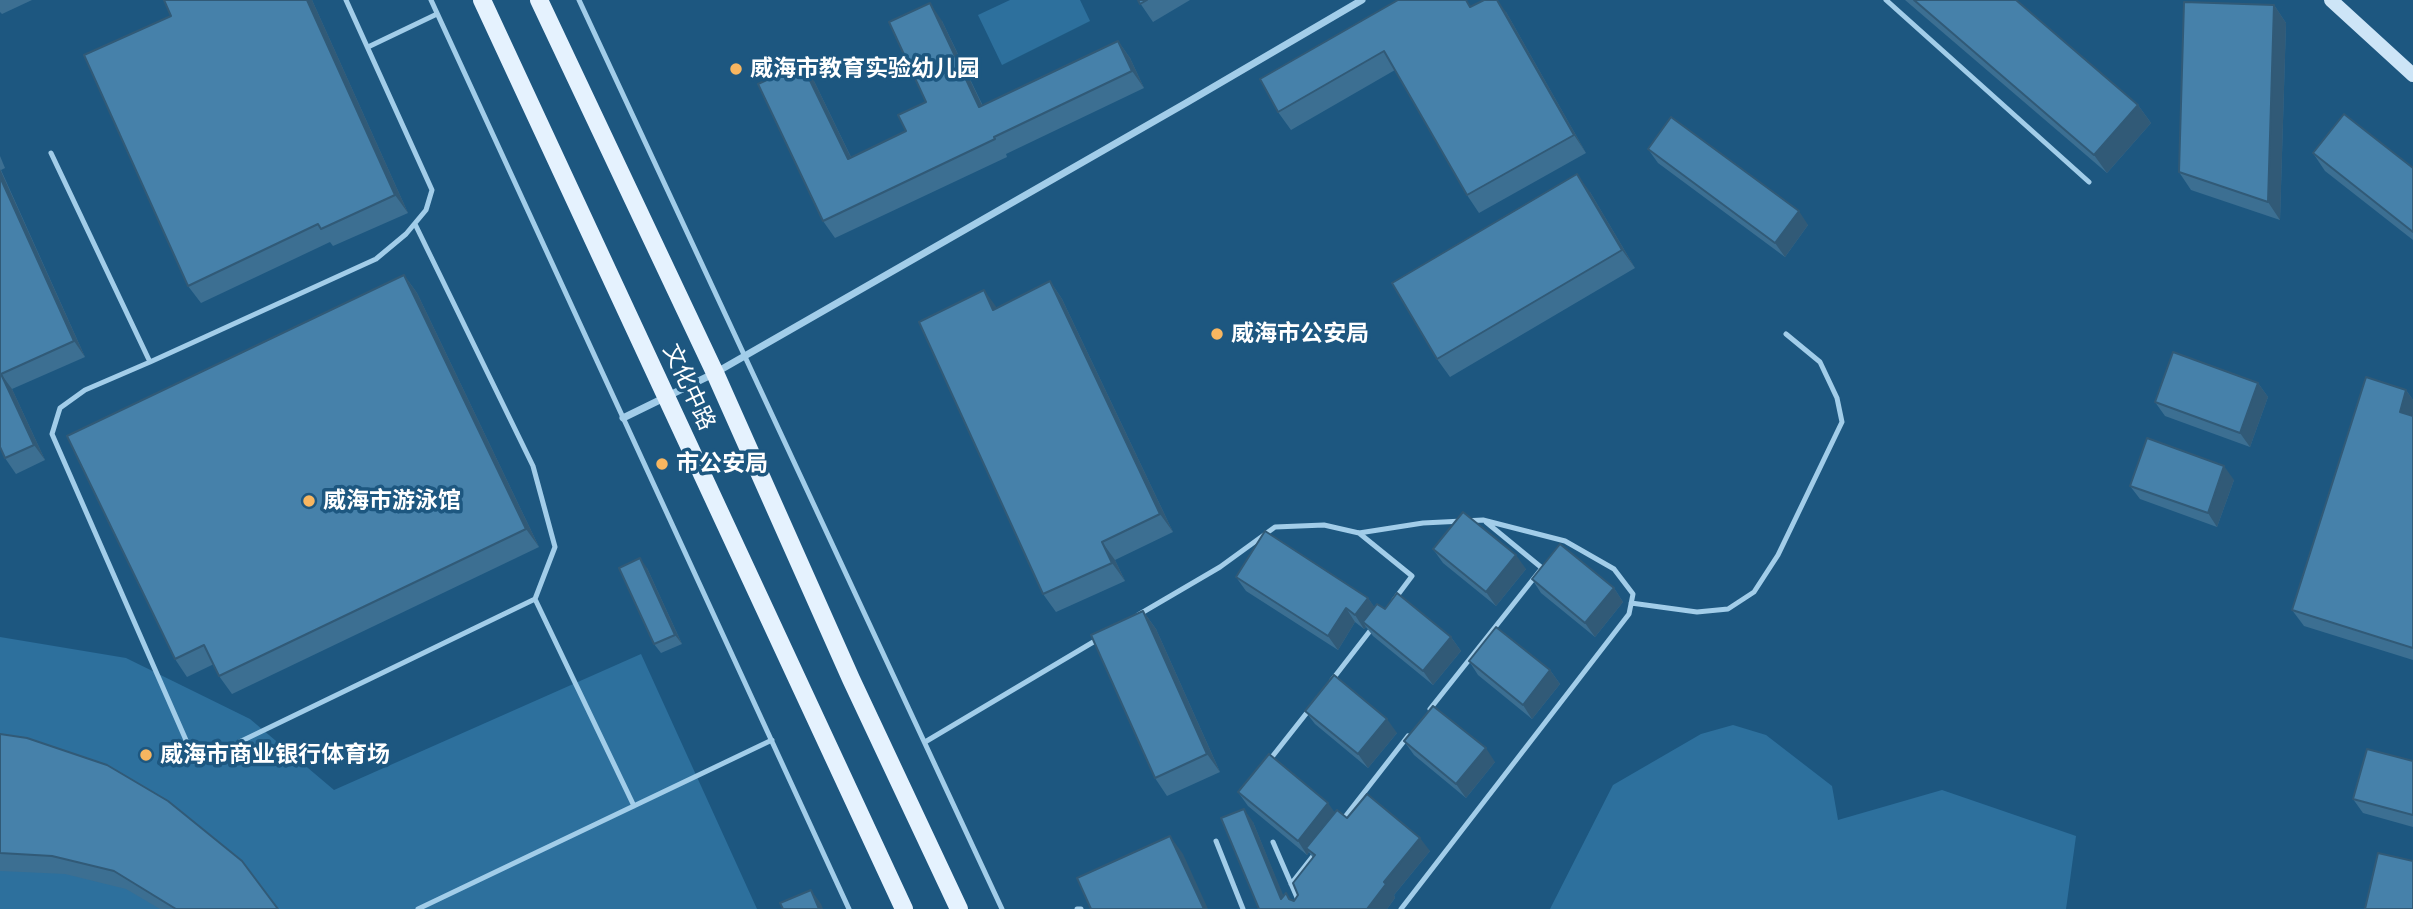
<!DOCTYPE html>
<meta charset="utf-8">
<style>
body{margin:0}
canvas{display:block;background:#1d5780}
</style>
<canvas width="2413" height="909"></canvas>
<script>
const g = document.querySelector('canvas').getContext('2d');
g.lineJoin = 'round';
function fill(path, color) {
  g.fillStyle = color;
  g.fill(path, 'evenodd');
}
function poly(rows) {
  const path = new Path2D();
  for (const r of rows) {
    path.moveTo(r[0], r[1]);
    for (let i = 2; i < r.length; i += 2) path.lineTo(r[i], r[i + 1]);
  }
  return path;
}
function stroke(path, color, width, dash) {
  g.strokeStyle = color;
  g.lineWidth = width;
  g.lineCap = dash ? 'butt' : 'round';
  g.setLineDash(dash || []);
  g.stroke(path);
}
function drawText(font, color, halo, rows, align = 'center') {
  g.font = font + ' "Golos Text","Noto Sans SC",sans-serif';
  g.lineWidth = 7;
  g.setLineDash([]);
  g.textBaseline = 'middle';
  g.strokeStyle = halo;
  g.fillStyle = color;
  for (const [text, x, y, turn = 0] of rows) {
    g.save();
    g.translate(x, y);
    g.rotate((+turn || 0) * Math.PI / 180);
    g.textAlign = isNaN(turn) ? turn : align;
    if (halo) g.strokeText(text, 0, 0);
    g.fillText(text, 0, 0);
    g.restore();
  }
}
fill(poly([
 [1010,0,1080,0,1090,21,1002,65,978,15],
 [0,637,126,658,250,719,334,790,641,654,757,909,0,909],
 [1733,725,1766,735,1832,786,1838,820,1942,790,2076,836,2066,909,1550,909,1613,785,1701,734]
]), '#2d709d');
stroke(poly([
 [431,0,849,909],
 [579,0,1002,909],
 [1886,0,2089,182],
 [368,47,437,14],
 [51,153,150,362,376,259,406,234,426,210,432,190,346,0],
 [415,224,533,466,555,547,535,599],
 [150,362,85,390,60,408,52,434,196,763,535,599,634,806],
 [1359,533,1412,576,1394,600],
 [1631,603,1697,612,1728,609,1754,592,1778,555,1842,422,1837,398,1820,362,1786,334],
 [1138,615,1220,567,1275,527,1324,525,1359,533,1423,523,1483,520,1565,541,1614,569,1633,594,1629,614,1401,909],
 [1332,680,1373,627],
 [1430,709,1542,568,1486,522],
 [925,742,1100,638],
 [1268,762,1309,710],
 [1341,822,1408,736],
 [1216,841,1243,909],
 [1273,842,1302,909],
 [1291,884,1317,851],
 [418,909,772,740],
 [1077,909,1081,909]
]), '#a2cde9', 5);
stroke(poly([
 [623,418,715,373,1186,103,1362,0]
]), '#a2cde9', 7);
stroke(poly([
 [2331,0,2413,75]
]), '#cde5f7', 14);
stroke(poly([
 [482,0,904,909],
 [539,0,715,373,851,679,959,909]
]), '#e5f2fe', 18);
fill(poly([
 [0,0,32,0,2,14,0,12],
 [312,0,408,213,333,246,330,242,201,303,188,286,171,16],
 [1138,0,1190,0,1153,22],
 [1905,0,2016,0,2138,105,2151,123,2107,173],
 [2274,5,2286,23,2280,220,2191,190,2179,172],
 [1506,12,1586,153,1479,213,1467,195,1395,70,1291,130,1278,112,1260,79],
 [942,21,983,106,1118,41,1130,58,1144,88,1006,154,1007,157,835,238,823,221,814,81,851,157,906,131,926,102],
 [1648,149,1808,225,1785,257,1658,163],
 [2313,153,2413,168,2413,240,2325,171],
 [0,156,5,168,1,170,85,357,12,389,45,460,16,474,5,458,0,447],
 [1590,192,1635,268,1450,377,1437,359],
 [404,275,417,293,539,547,232,694,219,676,214,664,187,677,175,659],
 [1050,281,1062,299,1173,532,1115,560,1125,581,1056,612,1043,594,997,308],
 [2258,383,2268,397,2250,447,2165,416,2155,402],
 [2406,390,2413,400,2413,660,2304,626,2292,610],
 [2234,480,2217,527,2140,499,2130,486],
 [1433,549,1526,569,1496,606,1443,563],
 [647,568,682,644,661,653,654,644],
 [1236,577,1368,598,1374,607,1385,609,1451,637,1461,651,1433,685,1373,636,1366,627,1364,629,1355,622,1338,650,1246,591],
 [1532,579,1614,588,1623,602,1595,637,1541,593],
 [1143,611,1156,629,1220,772,1167,796,1155,778],
 [1469,661,1550,670,1560,684,1532,719,1478,675],
 [1305,711,1397,733,1368,768,1315,724],
 [0,734,278,909,160,909,126,889,65,874,0,871],
 [1404,741,1495,762,1466,798,1414,755],
 [2413,761,2413,827,2363,813,2353,799],
 [1238,792,1335,812,1347,818,1430,851,1394,895,1395,898,1387,909,1259,909,1253,822,1283,896,1286,893,1290,900,1294,901,1298,895,1313,858,1309,852,1307,855,1248,806]
]), '#3c6f92');
fill(poly([
 [307,0,312,0,408,213,395,195],
 [1497,0,1506,12,1586,153,1574,135],
 [930,3,942,21,991,124,979,107],
 [2274,5,2286,23,2280,220,2268,202],
 [1118,41,1130,58,1144,88,1132,71],
 [802,64,814,81,860,176,848,159],
 [2138,105,2151,123,2107,173,2094,155],
 [0,169,85,357,74,341,0,177],
 [1577,174,1590,192,1635,268,1622,250],
 [1799,211,1808,225,1785,257,1775,243],
 [404,275,417,293,539,547,526,529],
 [1050,281,1062,299,1173,532,1160,514],
 [984,290,997,308,993,310],
 [1,374,12,389,45,460,34,445],
 [2258,383,2268,397,2250,447,2240,433],
 [2406,390,2413,400,2413,421,2400,412],
 [2224,466,2234,480,2217,527,2208,513],
 [1102,542,1115,560,1125,581,1112,563],
 [1516,555,1526,569,1496,606,1486,592],
 [640,558,647,568,682,644,675,635],
 [1614,588,1623,602,1595,637,1585,623],
 [1368,598,1378,612,1363,622,1366,627,1364,629,1355,615],
 [1346,608,1355,622,1338,650,1328,636],
 [1143,611,1156,629,1220,772,1207,754],
 [1451,637,1461,651,1433,685,1423,671],
 [1550,670,1560,684,1532,719,1523,705],
 [1387,719,1397,733,1368,768,1358,754],
 [1486,748,1495,762,1466,798,1456,784],
 [1328,803,1338,817,1306,848,1309,852,1307,855,1298,841],
 [1244,809,1253,822,1289,909,1281,899],
 [1170,836,1183,854,1208,909,1204,909],
 [1420,838,1430,851,1394,895,1395,898,1387,909,1367,909,1384,882],
 [811,890,821,904,823,909,819,909]
]), '#315a77');
const building = poly([
 [164,0,307,0,395,195,321,229,318,224,188,286,84,55,171,16,164,0],
 [1138,0,1147,0,1140,4,1138,0],
 [1398,0,1466,0,1470,7,1484,0,1497,0,1574,135,1467,195,1384,51,1278,112,1260,79,1398,0],
 [1914,0,2016,0,2138,105,2094,155,1914,0],
 [2184,2,2274,5,2268,202,2179,172,2184,2],
 [930,3,979,107,1118,41,1132,71,994,137,995,139,823,221,758,84,802,64,848,159,906,131,898,115,926,102,889,22,930,3],
 [2344,114,2413,168,2413,232,2313,153,2344,114],
 [1671,117,1799,211,1775,243,1648,149,1671,117],
 [1577,174,1622,250,1437,359,1392,283,1577,174],
 [0,177,74,341,1,374,34,445,5,458,0,447,0,177],
 [404,275,526,529,219,676,204,645,175,659,67,436,404,275],
 [1050,281,1160,514,1102,542,1112,563,1043,594,919,322,984,290,993,310,1050,281],
 [2173,352,2258,383,2240,433,2155,402,2173,352],
 [2366,377,2406,390,2400,412,2413,416,2413,648,2292,610,2366,377],
 [2147,438,2224,466,2208,513,2130,486,2147,438],
 [1463,512,1516,555,1486,592,1433,549,1463,512],
 [1265,531,1368,598,1355,615,1346,608,1328,636,1236,577,1265,531],
 [1560,544,1614,588,1585,623,1532,579,1560,544],
 [640,558,675,635,654,644,619,568,640,558],
 [1397,593,1451,637,1423,671,1363,622,1377,604,1385,609,1397,593],
 [1143,611,1207,754,1155,778,1091,635,1143,611],
 [1496,627,1550,670,1523,705,1469,661,1496,627],
 [1334,675,1387,719,1358,754,1305,711,1334,675],
 [1433,706,1486,748,1456,784,1404,741,1433,706],
 [0,734,27,738,107,765,168,801,242,861,278,909,176,909,114,871,52,856,0,853,0,734],
 [2367,749,2413,761,2413,815,2353,799,2367,749],
 [1269,754,1328,803,1298,841,1238,792,1269,754],
 [1367,794,1420,838,1384,882,1386,884,1367,909,1259,909,1221,818,1244,809,1281,899,1286,893,1289,899,1294,901,1298,895,1293,883,1315,855,1306,848,1337,810,1347,818,1367,794],
 [1170,836,1204,909,1091,909,1077,878,1170,836],
 [2378,853,2413,861,2413,909,2365,909,2378,853],
 [811,890,819,909,783,909,780,903,811,890]
]);
fill(building, '#4681aa');
stroke(building, '#315a77', 2);
for (const [x, y, r, color] of [
 [736,69,7,"#f8b660"],
 [1217,334,7,"#f8b660"],
 [662,464,7,"#f8b660"],
 [309,501,7,"#f8b660"],
 [146,755,7,"#f8b660"]
]) {
  const dot = new Path2D();
  dot.arc(x, y, r, 0, 2 * Math.PI);
  g.fillStyle = color;
  g.fill(dot);
  stroke(dot, '#1d5780', 2.5);
}
drawText('bold 23px', '#fff', '#1d5780', [
 ["威海市教育实验幼儿园",750,69],
 ["威海市公安局",1231,334],
 ["市公安局",676,464],
 ["威海市游泳馆",323,501],
 ["威海市商业银行体育场",160,755]
], 'left');
drawText('23px', '#fff', '#1d5780', [
 ["文化中路",689,387,65]
]);
</script>
